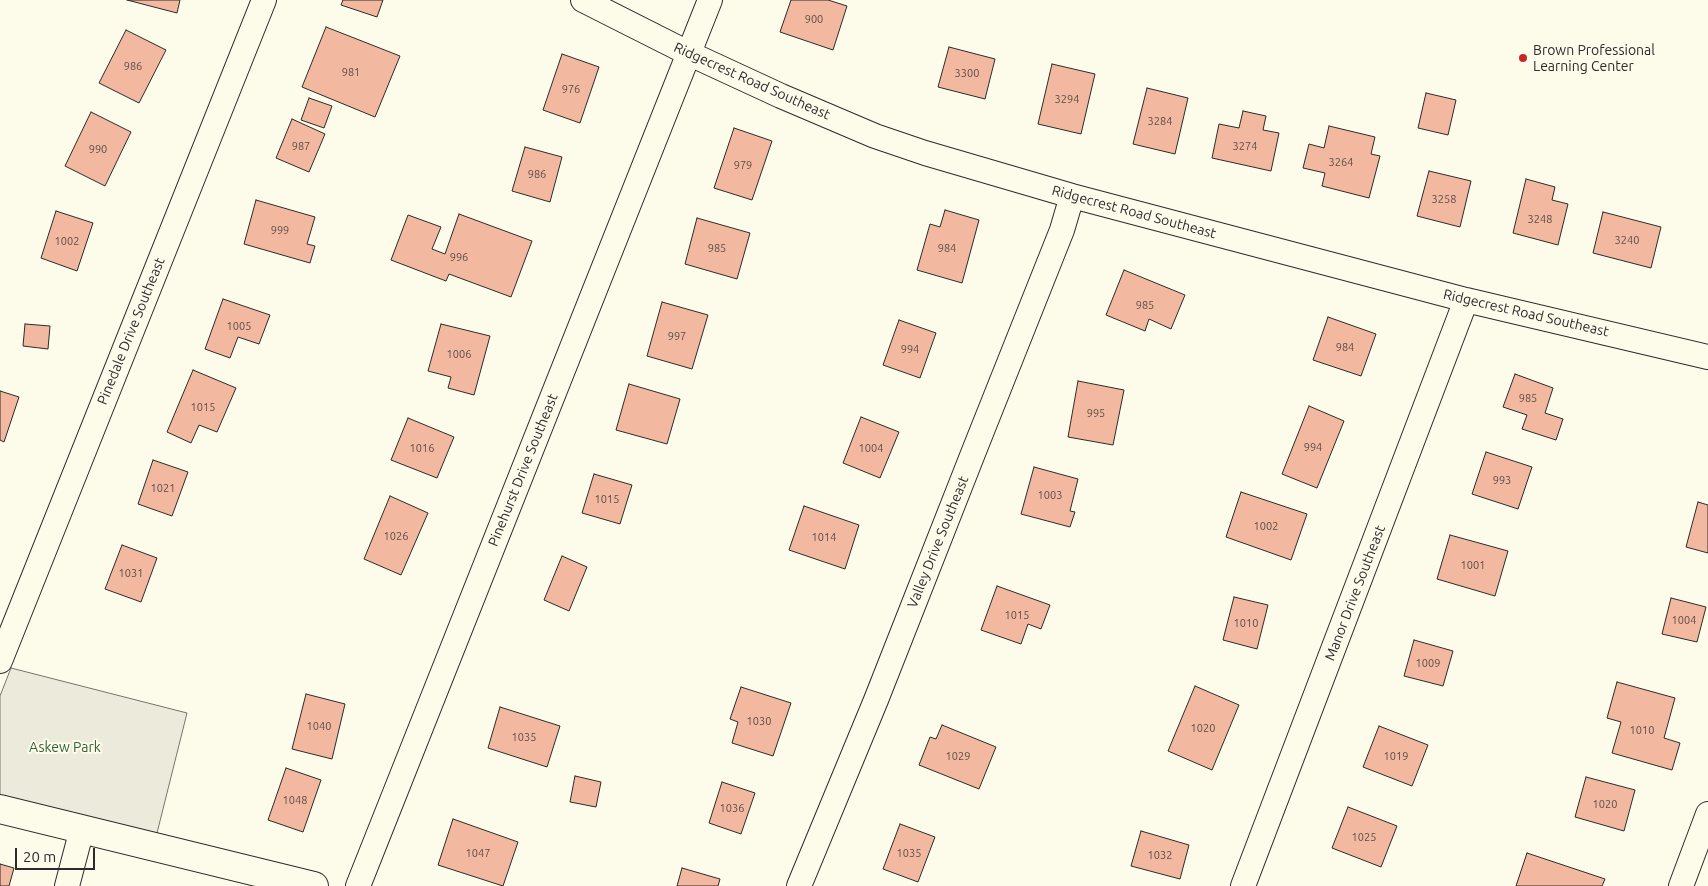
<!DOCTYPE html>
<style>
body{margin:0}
#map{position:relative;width:1708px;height:886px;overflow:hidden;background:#fdfbea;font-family:Ubuntu,sans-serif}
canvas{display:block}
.scale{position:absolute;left:15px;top:848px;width:80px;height:22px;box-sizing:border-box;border:2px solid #2b2b2b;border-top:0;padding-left:6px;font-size:15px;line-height:18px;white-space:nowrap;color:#2b2b2b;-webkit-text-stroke:4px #fdfbea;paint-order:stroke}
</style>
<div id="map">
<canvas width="1708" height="886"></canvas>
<div class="scale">20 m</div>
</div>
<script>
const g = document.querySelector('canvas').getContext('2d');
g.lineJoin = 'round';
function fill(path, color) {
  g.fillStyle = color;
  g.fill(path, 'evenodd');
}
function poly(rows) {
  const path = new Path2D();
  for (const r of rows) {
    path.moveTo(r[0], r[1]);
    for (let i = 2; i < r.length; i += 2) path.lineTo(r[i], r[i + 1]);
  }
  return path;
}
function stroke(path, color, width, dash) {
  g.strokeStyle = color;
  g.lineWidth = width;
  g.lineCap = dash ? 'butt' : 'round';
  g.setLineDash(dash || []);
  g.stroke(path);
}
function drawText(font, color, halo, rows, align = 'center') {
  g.font = font + ' Ubuntu,sans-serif';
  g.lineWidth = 4;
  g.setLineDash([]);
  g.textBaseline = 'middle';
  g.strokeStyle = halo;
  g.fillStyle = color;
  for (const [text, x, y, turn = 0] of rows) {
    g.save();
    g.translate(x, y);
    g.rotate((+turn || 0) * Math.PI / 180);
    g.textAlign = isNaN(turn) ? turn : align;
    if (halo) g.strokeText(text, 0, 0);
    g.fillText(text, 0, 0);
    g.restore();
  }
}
const green = poly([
 [11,668,187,713,157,833,0,797,0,696,11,668]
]);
fill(green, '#ecebdb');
stroke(green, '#74746e', 1);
const building = poly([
 [127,0,180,0,177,13,127,0],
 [343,0,383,0,377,17,341,5,343,0],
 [791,0,828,0,847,6,833,50,780,32,791,0],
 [326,27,400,56,375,117,302,87,326,27],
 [126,30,166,50,139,103,99,83,126,30],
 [949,47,995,59,985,99,938,87,949,47],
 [562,54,599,67,580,123,543,110,562,54],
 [1052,64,1095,74,1081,134,1038,124,1052,64],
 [1147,88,1188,98,1175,154,1133,144,1147,88],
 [1426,93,1456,100,1448,135,1418,128,1426,93],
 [309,98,332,106,324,128,301,120,309,98],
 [1243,111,1266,116,1263,130,1279,133,1271,171,1212,158,1219,124,1239,128,1243,111],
 [91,112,131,132,105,186,65,166,91,112],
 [292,119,325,134,309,172,276,158,292,119],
 [1329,126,1375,137,1371,154,1380,156,1369,198,1322,186,1325,173,1303,168,1309,144,1324,148,1329,126],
 [734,128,772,141,752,200,714,188,734,128],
 [525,147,562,157,550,202,512,191,525,147],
 [1429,171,1471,181,1460,227,1417,216,1429,171],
 [1526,179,1555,187,1552,200,1568,204,1558,245,1513,233,1526,179],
 [256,200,315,217,307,244,315,246,310,263,244,244,256,200],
 [945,210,979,220,962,283,917,270,930,224,940,227,945,210],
 [56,211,93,223,77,271,41,258,56,211],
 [1603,212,1661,227,1651,268,1593,253,1603,212],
 [459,214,532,241,511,297,449,274,446,281,391,260,408,215,441,227,432,249,445,254,459,214],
 [697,218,750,233,737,279,685,264,697,218],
 [1124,270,1185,295,1171,329,1149,319,1145,331,1106,315,1124,270],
 [223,299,270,315,259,344,238,337,230,358,205,349,223,299],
 [662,302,708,315,692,369,647,356,662,302],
 [1328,317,1376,334,1361,376,1313,360,1328,317],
 [899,320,936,333,920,378,883,365,899,320],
 [25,324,50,326,48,349,23,346,25,324],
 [441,324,490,336,474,395,448,388,451,377,428,371,441,324],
 [193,370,236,388,217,432,199,425,191,443,167,432,193,370],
 [1515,374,1553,388,1545,413,1563,419,1556,440,1522,429,1527,415,1503,407,1515,374],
 [1078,381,1124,390,1113,445,1068,437,1078,381],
 [629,384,680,399,667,444,616,430,629,384],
 [0,391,19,397,4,442,0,440,0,391],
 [1309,406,1344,421,1317,488,1282,474,1309,406],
 [861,417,899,432,880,478,843,463,861,417],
 [408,418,454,437,437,478,391,460,408,418],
 [1486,452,1532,467,1518,509,1472,494,1486,452],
 [153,460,188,472,172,516,138,504,153,460],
 [1034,467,1078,479,1070,511,1075,512,1070,527,1021,514,1034,467],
 [594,474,632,485,620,524,582,513,594,474],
 [1241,492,1307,514,1291,560,1226,537,1241,492],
 [390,496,428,513,401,575,364,559,390,496],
 [1698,502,1708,505,1708,553,1686,547,1698,502],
 [804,506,859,525,845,569,789,550,804,506],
 [1450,535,1508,551,1495,596,1437,579,1450,535],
 [122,545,157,558,141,602,105,589,122,545],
 [562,556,587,567,569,611,544,600,562,556],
 [997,586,1050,605,1041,629,1028,624,1021,644,981,630,997,586],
 [1234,597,1268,605,1257,649,1223,640,1234,597],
 [1671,598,1706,607,1697,642,1662,634,1671,598],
 [1414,640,1453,651,1443,686,1404,676,1414,640],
 [1617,682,1675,698,1664,738,1680,743,1672,770,1612,753,1621,722,1607,718,1617,682],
 [1195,686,1239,705,1212,770,1168,751,1195,686],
 [741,687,791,703,773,756,732,743,738,722,730,719,741,687],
 [306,694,345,704,332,759,292,749,306,694],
 [500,707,560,726,547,767,488,748,500,707],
 [942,725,996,747,979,789,919,765,930,737,936,739,942,725],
 [1379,726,1428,745,1412,786,1363,767,1379,726],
 [286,768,321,780,303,832,268,820,286,768],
 [575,776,601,782,596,807,570,802,575,776],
 [1586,777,1635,790,1624,831,1575,817,1586,777],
 [722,782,755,793,741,834,709,823,722,782],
 [1348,807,1397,826,1381,867,1332,848,1348,807],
 [453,819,518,842,503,886,438,865,453,819],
 [900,824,935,837,918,882,883,869,900,824],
 [1141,831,1189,845,1180,879,1131,866,1141,831],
 [1527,853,1605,879,1602,886,1516,886,1527,853],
 [0,864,14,868,9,886,0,886,0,864],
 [682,868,720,879,718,886,677,886,682,868]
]);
fill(building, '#f2b8a0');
stroke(building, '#2b2b2b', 1);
const minor = poly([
 [583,0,688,53,781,96,875,136,925,153,1072,196,1466,300,1708,357],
 [0,661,264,0],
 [67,886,82,829],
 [358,886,710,0],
 [799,886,876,700,974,451,1062,230,1072,196],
 [1243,886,1466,300],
 [1681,886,1708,814]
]);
const tertiary = poly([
 [0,809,314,886]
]);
stroke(minor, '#2b2b2b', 26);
stroke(tertiary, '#2b2b2b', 30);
stroke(minor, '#fdfbea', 24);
stroke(tertiary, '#fdfbea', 28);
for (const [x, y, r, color] of [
 [1523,58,5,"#c62828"]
]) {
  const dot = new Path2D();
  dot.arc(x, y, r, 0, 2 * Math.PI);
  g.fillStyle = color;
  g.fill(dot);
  stroke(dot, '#fdfbea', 2);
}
drawText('11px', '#5d4e48', null, [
 ["900",814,19],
 ["986",133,66],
 ["981",351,72],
 ["3300",967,73],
 ["976",571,89],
 ["3294",1067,99],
 ["3284",1160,121],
 ["987",301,146],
 ["3274",1245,146],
 ["990",98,149],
 ["3264",1341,162],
 ["979",743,165],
 ["986",537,174],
 ["3258",1444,199],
 ["3248",1540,219],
 ["999",280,230],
 ["3240",1627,240],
 ["1002",67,241],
 ["985",717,248],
 ["984",947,248],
 ["996",459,257],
 ["985",1145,305],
 ["1005",239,326],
 ["997",677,336],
 ["984",1345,347],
 ["994",910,349],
 ["1006",459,354],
 ["985",1528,398],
 ["1015",203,407],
 ["995",1096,413],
 ["994",1313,447],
 ["1016",422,448],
 ["1004",871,448],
 ["993",1502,480],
 ["1021",163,488],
 ["1003",1050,495],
 ["1015",607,499],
 ["1002",1266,526],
 ["1026",396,536],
 ["1014",824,537],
 ["1001",1473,565],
 ["1031",131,573],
 ["1015",1017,615],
 ["1004",1684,620],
 ["1010",1246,623],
 ["1009",1428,663],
 ["1030",759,721],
 ["1040",319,726],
 ["1020",1203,728],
 ["1010",1642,730],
 ["1035",524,737],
 ["1029",958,756],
 ["1019",1396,756],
 ["1048",295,800],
 ["1020",1605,804],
 ["1036",732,808],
 ["1025",1364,837],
 ["1047",478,853],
 ["1035",909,853],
 ["1032",1160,855]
]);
drawText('14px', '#2b2b2b', '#fdfbea', [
 ["Brown Professional",1533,50],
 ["Learning Center",1533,66]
], 'left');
drawText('14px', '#2b2b2b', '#fdfbea', [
 ["Ridgecrest Road Southeast",752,81,24],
 ["Ridgecrest Road Southeast",1134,212,15],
 ["Ridgecrest Road Southeast",1526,313,13],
 ["Pinedale Drive Southeast",131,331,-68],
 ["Pinehurst Drive Southeast",523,470,-68],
 ["Valley Drive Southeast",938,542,-68],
 ["Manor Drive Southeast",1355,593,-69]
]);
drawText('14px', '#34623c', '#fdfbea', [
 ["Askew Park",65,747]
]);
</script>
